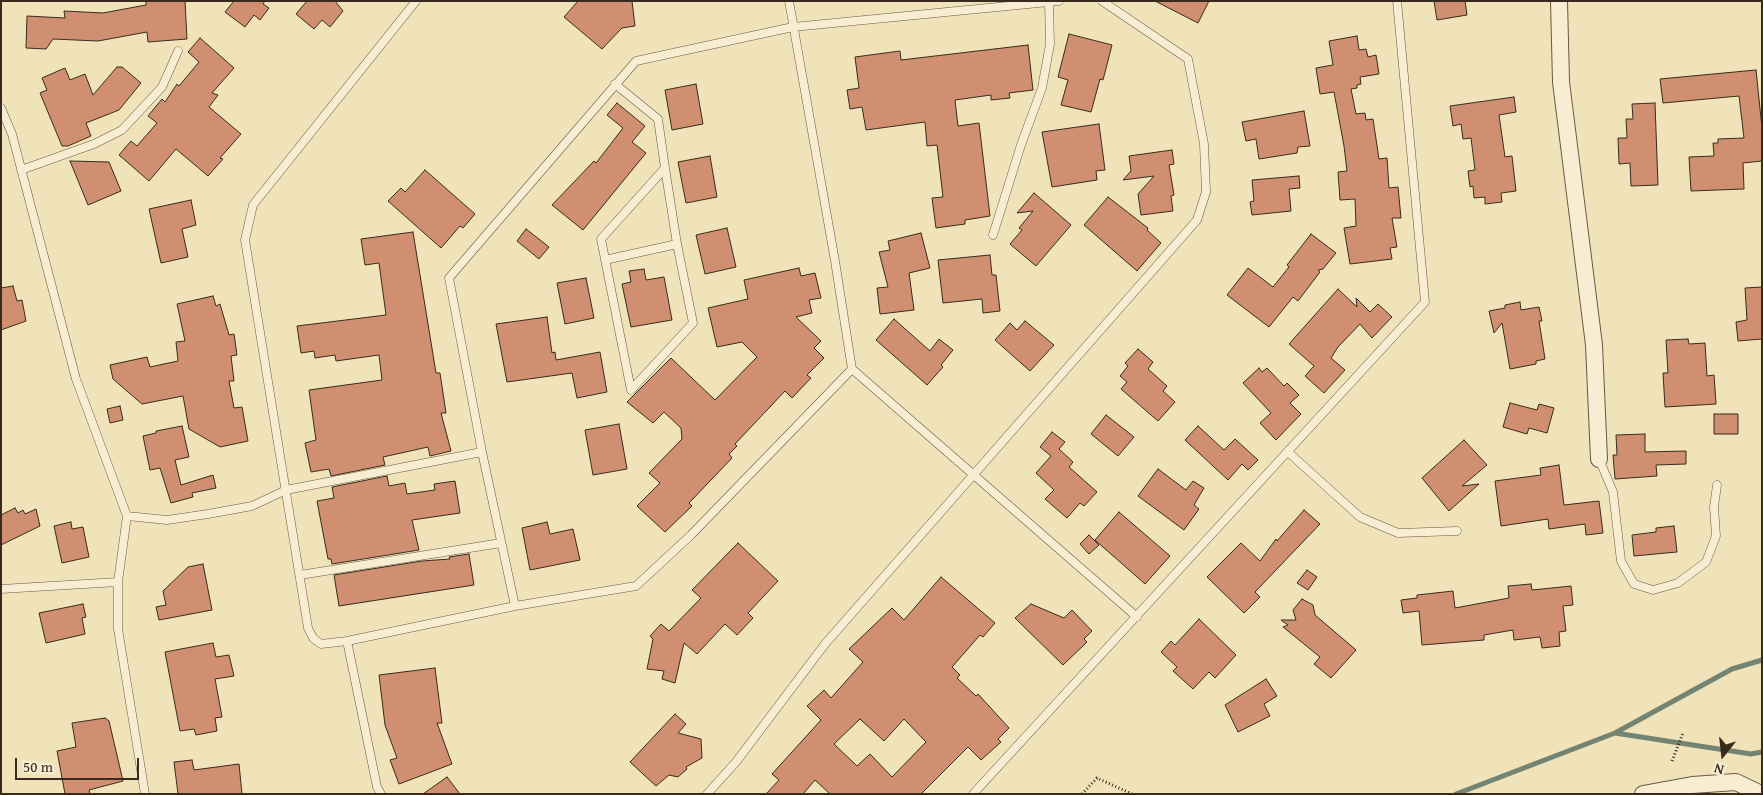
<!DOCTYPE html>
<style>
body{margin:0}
#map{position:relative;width:1763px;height:795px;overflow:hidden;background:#f1e3b9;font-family:"Gentium Book Plus",serif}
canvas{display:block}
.frame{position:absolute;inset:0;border:2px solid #382b1d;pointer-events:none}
.north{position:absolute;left:1698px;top:730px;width:50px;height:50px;-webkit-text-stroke:4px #f6edd2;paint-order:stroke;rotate:196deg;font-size:14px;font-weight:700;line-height:20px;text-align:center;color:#382b1d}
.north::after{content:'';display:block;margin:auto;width:18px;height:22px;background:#382b1d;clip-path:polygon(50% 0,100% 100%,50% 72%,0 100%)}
.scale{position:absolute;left:15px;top:758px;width:124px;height:22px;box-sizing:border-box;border:2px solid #382b1d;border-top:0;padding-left:6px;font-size:15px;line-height:18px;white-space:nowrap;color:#382b1d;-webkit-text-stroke:4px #f6edd2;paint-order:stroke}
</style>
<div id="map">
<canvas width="1763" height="795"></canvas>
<div class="frame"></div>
<div class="north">N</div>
<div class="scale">50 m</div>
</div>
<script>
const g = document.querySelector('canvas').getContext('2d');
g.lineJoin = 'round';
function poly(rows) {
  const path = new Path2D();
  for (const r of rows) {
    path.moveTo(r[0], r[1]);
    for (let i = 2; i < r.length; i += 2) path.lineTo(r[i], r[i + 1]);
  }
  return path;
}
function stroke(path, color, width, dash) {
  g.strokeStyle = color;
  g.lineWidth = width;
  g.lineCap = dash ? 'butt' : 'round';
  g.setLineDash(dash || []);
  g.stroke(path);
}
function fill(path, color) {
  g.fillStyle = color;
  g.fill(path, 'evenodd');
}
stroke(poly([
 [1615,733,1751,754,1762,752],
 [1456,794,1615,733,1732,669,1762,660]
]), '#748472', 5);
const building = poly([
 [146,1,185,1,187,39,148,42,147,32,98,41,53,39,46,49,26,48,27,16,65,18,64,11,103,13,146,5,146,1],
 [234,1,265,1,263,4,269,8,260,20,254,15,245,27,225,12,234,1],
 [307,1,335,1,343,11,330,27,322,20,314,29,296,14,307,1],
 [578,1,632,1,635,26,622,28,602,49,564,17,578,1],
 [1155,1,1209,1,1198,23,1155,1],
 [1434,1,1465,1,1467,15,1437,20,1434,1],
 [1069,34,1112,45,1103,80,1100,79,1091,112,1061,105,1068,80,1058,77,1069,34],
 [1357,36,1359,50,1366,49,1368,57,1376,55,1379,74,1360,77,1361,84,1357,85,1357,88,1351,89,1356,114,1365,113,1366,120,1373,119,1379,159,1387,158,1389,188,1398,187,1401,218,1392,218,1397,247,1390,248,1392,259,1350,264,1344,228,1356,226,1355,199,1340,200,1338,172,1347,171,1344,146,1334,92,1320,94,1316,68,1333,65,1329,41,1357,36],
 [200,38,234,68,212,93,218,95,209,107,241,134,220,158,223,159,208,176,176,149,149,181,119,155,131,141,137,146,157,123,148,116,162,99,165,102,177,84,179,86,199,62,188,52,200,38],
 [1028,45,1033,90,1009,93,1010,98,991,100,991,95,955,100,958,126,979,123,990,216,965,220,965,224,936,228,932,198,943,197,937,145,927,146,925,122,866,130,862,107,850,109,847,90,859,88,855,57,900,51,901,60,1028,45],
 [117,67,122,67,141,83,119,110,86,123,91,136,68,146,62,146,40,93,47,90,42,78,65,68,70,80,85,74,93,95,117,67],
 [1756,70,1762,128,1762,161,1743,163,1744,189,1691,191,1689,157,1714,156,1713,143,1718,143,1718,139,1744,138,1739,96,1663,103,1660,79,1756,70],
 [696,84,703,124,672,130,665,90,696,84],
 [1514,97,1516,112,1499,115,1505,157,1512,156,1516,191,1501,193,1502,202,1485,204,1485,197,1474,198,1473,186,1470,187,1468,171,1475,170,1471,138,1463,139,1461,124,1453,126,1450,106,1514,97],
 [617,103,645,126,632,142,646,153,583,230,552,205,594,161,596,163,623,128,607,115,617,103],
 [1655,103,1658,185,1631,186,1630,163,1619,164,1618,138,1627,138,1626,119,1633,119,1632,104,1655,103],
 [1304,111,1310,146,1298,147,1297,153,1259,159,1256,139,1246,141,1242,122,1304,111],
 [1099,124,1105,170,1096,171,1097,180,1052,187,1042,132,1099,124],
 [1172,150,1174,164,1169,165,1174,195,1171,196,1173,211,1141,215,1138,194,1154,176,1123,180,1131,171,1129,156,1172,150],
 [710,156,717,197,686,203,678,162,710,156],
 [70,161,109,162,121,191,88,205,70,161],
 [425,170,475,214,463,228,460,226,441,248,388,201,401,188,405,192,425,170],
 [1299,176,1300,188,1289,189,1291,211,1252,215,1250,202,1254,201,1252,180,1299,176],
 [1034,193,1071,225,1036,266,1010,244,1022,230,1019,228,1033,211,1017,213,1034,193],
 [1108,197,1148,228,1147,230,1161,243,1137,271,1084,225,1108,197],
 [191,200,196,225,182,229,188,257,161,263,149,209,191,200],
 [727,228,736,267,705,274,696,235,727,228],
 [526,229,549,247,539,259,517,241,526,229],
 [413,232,436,373,440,373,446,413,441,413,451,451,430,456,428,447,383,457,385,465,331,476,329,469,311,472,305,443,316,440,309,390,382,380,379,355,336,361,335,355,315,358,314,351,301,353,297,326,386,315,379,263,365,265,361,239,413,232],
 [921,233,930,268,909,273,914,310,880,314,877,288,888,287,879,252,890,250,888,241,921,233],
 [1311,234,1336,253,1323,269,1318,270,1320,272,1298,301,1293,297,1269,327,1227,295,1248,268,1273,287,1289,267,1287,265,1311,234],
 [990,255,992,275,996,275,1000,311,983,313,982,299,943,303,938,260,990,255],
 [799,268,801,276,815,273,821,298,809,300,812,313,796,317,821,341,814,348,824,358,807,375,811,378,792,398,785,391,735,444,737,446,729,454,732,458,689,503,692,506,665,532,637,506,660,483,649,473,682,439,681,428,664,412,653,423,627,402,671,358,715,400,757,357,742,342,717,347,708,308,748,299,744,280,799,268],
 [644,269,646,280,664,277,672,320,631,327,622,284,631,282,629,271,644,269],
 [586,278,594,318,565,324,557,283,586,278],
 [13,286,17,301,22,300,26,321,1,330,1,288,13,286],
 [1762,287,1762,339,1738,341,1736,322,1747,320,1745,288,1762,287],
 [1338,289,1357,307,1356,298,1370,312,1378,304,1392,317,1372,338,1360,324,1338,347,1331,358,1345,370,1324,393,1305,376,1314,366,1289,344,1338,289],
 [213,296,216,306,220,304,229,335,234,334,237,355,231,356,234,381,229,381,234,408,242,407,248,441,220,447,189,429,183,396,142,404,113,379,110,365,147,357,150,367,178,361,176,342,185,341,177,304,213,296],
 [1520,302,1521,310,1539,307,1542,321,1539,321,1545,359,1536,361,1536,364,1510,369,1502,323,1494,333,1489,311,1505,308,1505,305,1520,302],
 [547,317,552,353,555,352,556,360,600,352,607,392,577,398,572,373,507,382,496,324,547,317],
 [894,319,930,351,939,339,953,350,941,365,943,367,927,385,876,340,894,319],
 [1025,321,1054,345,1030,371,995,340,1010,323,1017,330,1025,321],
 [1688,339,1689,344,1705,343,1707,376,1714,375,1716,404,1665,407,1663,373,1668,373,1666,340,1688,339],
 [1138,349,1153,362,1148,369,1167,386,1163,391,1175,402,1158,421,1121,389,1127,382,1120,376,1128,366,1125,363,1138,349],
 [1259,368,1262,372,1267,368,1284,386,1287,383,1299,395,1290,403,1301,414,1276,440,1260,423,1271,413,1243,383,1259,368],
 [1510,403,1537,410,1539,404,1554,408,1547,433,1529,428,1527,434,1503,427,1510,403],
 [120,406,123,420,110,423,107,409,120,406],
 [1714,414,1738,414,1738,434,1714,434,1714,414],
 [1106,415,1134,437,1118,456,1091,434,1106,415],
 [619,424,627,469,593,475,585,430,619,424],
 [182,426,189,457,175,460,181,485,213,475,216,488,192,493,193,497,171,503,160,468,150,470,143,436,156,433,156,431,182,426],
 [1198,426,1224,450,1235,439,1258,460,1248,470,1242,464,1228,480,1185,440,1198,426],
 [1052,432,1065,442,1059,449,1073,462,1069,467,1097,492,1084,506,1080,503,1067,518,1045,499,1054,490,1036,473,1051,456,1040,447,1052,432],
 [1645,434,1645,452,1686,451,1686,464,1656,465,1657,476,1615,479,1613,455,1617,455,1616,435,1645,434],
 [1464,440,1487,465,1462,486,1479,484,1449,511,1422,478,1464,440],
 [1559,465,1564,505,1599,501,1603,533,1586,535,1585,524,1549,529,1548,519,1501,526,1495,481,1541,475,1540,468,1559,465],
 [1158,469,1186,490,1193,481,1204,488,1194,505,1199,509,1184,530,1138,496,1158,469],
 [387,476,389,486,405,483,407,494,435,490,434,484,455,481,460,513,412,520,419,550,332,564,331,559,328,559,317,501,334,498,332,487,387,476],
 [15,508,18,513,23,510,25,514,36,509,40,526,1,545,1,515,15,508],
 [1304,510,1320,524,1255,592,1260,597,1244,613,1207,577,1241,543,1260,561,1276,539,1277,541,1304,510],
 [1119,512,1170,556,1145,584,1095,540,1119,512],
 [71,522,72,529,83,527,89,557,62,563,54,526,71,522],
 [547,522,550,534,573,529,580,560,530,570,522,528,547,522],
 [1674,526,1677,552,1634,556,1632,535,1656,532,1656,528,1674,526],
 [1089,535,1099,545,1089,554,1080,544,1089,535],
 [738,543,778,581,748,613,753,618,737,635,725,624,697,654,684,643,675,683,662,679,664,671,647,669,653,639,650,636,661,624,669,631,701,598,692,590,738,543],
 [469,554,474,585,339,606,334,575,422,561,450,559,449,557,469,554],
 [203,564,212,610,159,620,156,607,166,605,163,591,188,567,203,564],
 [1307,570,1317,577,1308,590,1297,583,1307,570],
 [941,577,995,623,983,637,980,635,952,667,960,675,957,678,976,696,978,694,1009,728,998,739,1001,742,981,760,968,747,921,794,830,794,815,780,803,794,766,794,779,780,772,774,821,720,807,706,824,690,831,698,863,662,849,649,892,608,904,620,941,577],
 [860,719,884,741,904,719,926,742,892,777,870,754,857,766,834,744,860,719],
 [1531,584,1532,590,1571,586,1573,605,1563,606,1566,631,1559,632,1560,646,1542,648,1540,637,1514,640,1513,630,1484,635,1484,640,1422,645,1419,611,1403,613,1401,600,1417,598,1417,595,1453,591,1455,608,1509,598,1508,586,1531,584],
 [1302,599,1313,605,1315,615,1356,650,1331,678,1314,664,1320,657,1283,627,1288,625,1281,620,1296,620,1293,610,1302,599],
 [83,604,86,617,82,618,85,634,46,643,39,613,83,604],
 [1031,604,1064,618,1072,610,1092,631,1084,639,1087,642,1063,665,1015,618,1031,604],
 [1199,619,1236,655,1215,678,1209,672,1193,689,1173,671,1177,667,1161,652,1171,641,1175,645,1199,619],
 [213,643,216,657,229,655,234,676,215,679,222,717,215,718,217,731,196,735,194,729,180,731,165,652,213,643],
 [435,668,442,723,437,723,452,764,399,784,390,760,397,758,385,725,379,675,435,668],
 [1266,679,1277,696,1264,704,1270,716,1238,732,1225,705,1266,679],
 [675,714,686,724,678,733,701,739,702,758,686,767,687,769,678,777,669,775,656,786,630,762,675,714],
 [105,718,109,721,123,781,89,790,90,794,65,794,57,751,76,747,72,723,105,718],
 [192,760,194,770,239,764,242,794,178,794,174,762,192,760],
 [447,777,460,794,423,794,447,777]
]);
fill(building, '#cf8f70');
stroke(building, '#382b1d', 1);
const service = poly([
 [416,1,253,205,245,240,308,628,313,638,321,644,347,641,515,606,636,586,691,535,852,369,835,261,789,1],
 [615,84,658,119,665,168,677,244,693,323,631,390,601,239,665,168],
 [1,108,12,134,76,379,127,516,118,582,118,629,145,794],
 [21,170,94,144,122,130,162,87,178,51],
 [993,235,1021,145,1042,88,1050,44,1049,2],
 [605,260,677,244],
 [852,369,1137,617],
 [1288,452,1360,517,1398,533,1457,531],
 [1599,459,1613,492,1621,561,1634,584,1653,590,1678,583,1706,562,1716,536,1714,507,1717,485],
 [127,516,167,520,208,514,252,506,286,490,482,452],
 [300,575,501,543],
 [1,589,118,582],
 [515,606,482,452,449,278,636,61,793,27,1059,1],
 [347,641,377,787,381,794],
 [707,794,736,762,825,644,1197,220,1206,192,1204,144,1188,59,1102,1],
 [973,794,1425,302,1397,1]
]);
const minor = poly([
 [1559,1,1561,82,1594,345,1599,459],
 [1643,794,1692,785,1736,782,1761,794]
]);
stroke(service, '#665944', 9);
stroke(minor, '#665944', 18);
stroke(poly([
 [1672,761,1683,733],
 [1082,794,1097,778,1132,794]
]), '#382b1d', 3, [1, 2.5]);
stroke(service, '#f6edd2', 8);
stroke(minor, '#f6edd2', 16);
</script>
